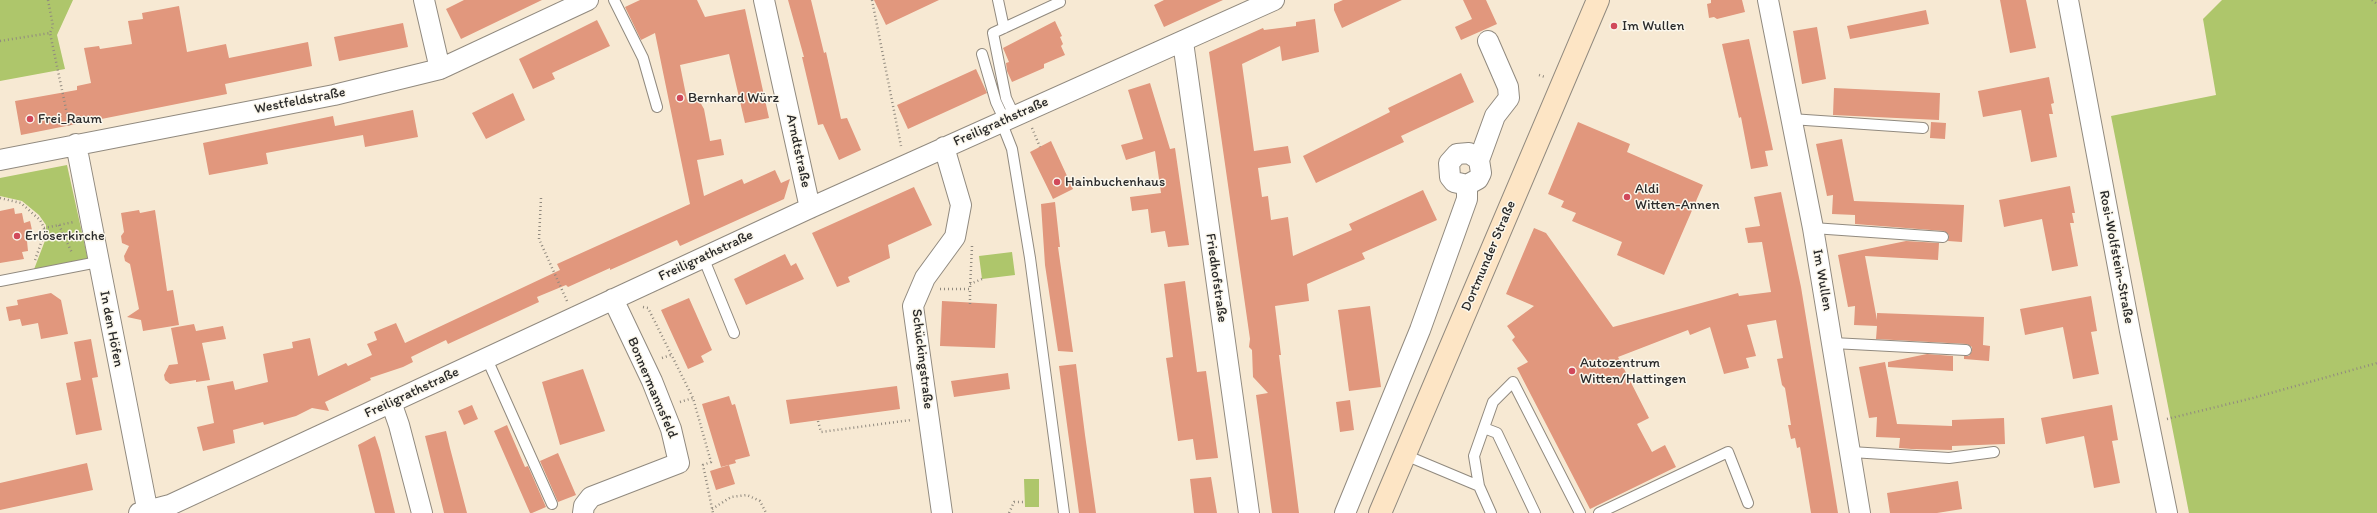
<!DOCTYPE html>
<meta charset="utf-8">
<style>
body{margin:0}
canvas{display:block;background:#f7e9d3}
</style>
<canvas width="2377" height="513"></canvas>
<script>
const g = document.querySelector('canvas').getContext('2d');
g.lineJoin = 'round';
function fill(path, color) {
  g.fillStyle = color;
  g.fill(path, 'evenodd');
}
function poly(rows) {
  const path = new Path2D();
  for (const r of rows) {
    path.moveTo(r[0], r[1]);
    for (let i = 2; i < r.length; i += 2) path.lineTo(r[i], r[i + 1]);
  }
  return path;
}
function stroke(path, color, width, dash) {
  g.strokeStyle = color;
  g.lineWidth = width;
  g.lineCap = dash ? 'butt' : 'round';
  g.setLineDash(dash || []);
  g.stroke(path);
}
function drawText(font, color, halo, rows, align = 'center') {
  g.font = font + ' Itim,sans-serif';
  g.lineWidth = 3;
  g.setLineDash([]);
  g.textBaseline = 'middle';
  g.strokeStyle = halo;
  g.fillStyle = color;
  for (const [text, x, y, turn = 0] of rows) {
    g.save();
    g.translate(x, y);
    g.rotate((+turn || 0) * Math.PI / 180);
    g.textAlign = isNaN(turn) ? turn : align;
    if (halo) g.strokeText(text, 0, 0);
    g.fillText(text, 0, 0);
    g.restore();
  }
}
fill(poly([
 [0,0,73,0,57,35,65,69,0,81],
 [2222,0,2377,0,2377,513,2189,513,2111,116,2216,95,2203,19],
 [67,165,88,260,33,272,46,238,46,225,39,215,22,201,0,196,0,178],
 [1012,252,1015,275,982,279,979,256],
 [1024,479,1039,479,1039,507,1025,507]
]), '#aec66b');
fill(poly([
 [464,0,542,0,461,39,446,9],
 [640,0,697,0,705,17,745,9,769,118,745,123,729,54,680,65,687,100,696,95,704,109,710,141,721,139,724,155,697,160,704,196,742,179,744,184,775,170,781,183,790,179,784,199,680,246,677,240,610,270,610,268,568,287,566,285,537,297,539,302,448,344,446,340,411,357,413,362,403,367,370,378,371,380,325,402,329,411,312,408,296,416,264,425,263,422,233,430,235,443,203,451,197,427,214,423,207,386,233,381,235,390,268,382,263,354,293,348,292,342,310,338,318,376,346,363,348,366,372,355,367,344,377,340,374,332,396,323,405,343,560,270,557,264,690,204,655,33,641,40,625,7],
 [788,0,811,0,824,53,826,52,841,119,847,118,861,150,839,160,823,124,818,125,802,57,804,57],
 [874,0,939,0,886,25],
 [1164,0,1223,0,1164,27,1154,5],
 [1343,0,1402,0,1342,28,1334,10,1334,4],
 [1463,0,1486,0,1497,24,1461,40,1455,27,1472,19],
 [1711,0,1742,0,1745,12,1717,19,1714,17,1709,18,1707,4,1711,3],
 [2000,0,2026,0,2036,48,2010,53],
 [179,6,187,52,226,44,229,58,308,42,312,66,225,84,227,94,21,135,15,101,77,90,77,86,91,83,84,48,99,46,100,49,132,44,128,21,143,19,142,13],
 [1926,10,1929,24,1850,39,1847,26],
 [1315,19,1319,52,1282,61,1280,46,1242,64,1254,151,1288,146,1291,163,1258,168,1262,197,1268,196,1271,220,1288,217,1293,256,1352,230,1349,224,1423,190,1437,220,1362,253,1365,259,1307,284,1309,301,1275,306,1281,355,1279,355,1299,513,1272,513,1256,395,1268,393,1253,377,1252,350,1249,347,1250,339,1209,52,1263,28,1264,30,1296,26,1296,22],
 [597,20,610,46,552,73,555,79,533,89,519,59],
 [1055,21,1062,36,1060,37,1063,44,1061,46,1065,55,1044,64,1044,68,1012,82,1007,71,1006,63,1009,62,1003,48],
 [403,23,408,47,339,61,334,37],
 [1817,27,1826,79,1802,84,1793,31],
 [1749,39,1773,150,1765,151,1768,166,1751,169,1741,117,1739,118,1722,44],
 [976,69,987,93,908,129,897,105],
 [1461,73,1474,102,1401,136,1404,142,1316,183,1303,156,1390,112,1388,108],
 [2049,77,2054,103,2051,104,2053,114,2049,114,2057,157,2031,162,2021,110,1983,117,1978,91],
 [1150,83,1170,149,1175,148,1189,245,1168,247,1165,231,1151,233,1148,209,1132,211,1130,197,1161,193,1155,151,1126,160,1121,145,1143,139,1128,90],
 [1834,88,1940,93,1939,120,1833,115],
 [513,93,525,120,486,139,472,113],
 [413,110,418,137,365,147,363,135,266,153,268,164,209,175,203,143,333,116,335,126],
 [1578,122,1630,144,1627,152,1703,185,1664,275,1617,255,1622,242,1572,221,1576,213,1561,207,1564,201,1548,194],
 [1931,122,1946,123,1945,139,1930,138],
 [1842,139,1854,201,1964,205,1962,242,1948,241,1949,235,1944,231,1855,224,1855,215,1832,214,1833,195,1827,196,1816,144],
 [1051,141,1073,189,1053,199,1030,152],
 [2070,186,2075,213,2072,213,2074,223,2070,223,2078,266,2052,271,2042,219,2004,227,1999,200],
 [914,187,932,225,888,245,890,258,848,277,850,282,837,287,812,233],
 [1781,192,1801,287,1838,513,1811,513,1800,447,1797,448,1795,438,1791,439,1788,425,1791,425,1785,388,1782,385,1777,359,1783,358,1776,320,1747,325,1756,356,1746,358,1749,368,1724,374,1710,327,1690,335,1688,330,1618,357,1649,418,1637,424,1652,452,1665,445,1676,467,1590,509,1517,368,1528,362,1512,340,1515,337,1507,326,1534,306,1506,294,1534,228,1546,233,1613,327,1738,293,1739,296,1771,292,1762,242,1748,243,1745,228,1760,226,1754,197],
 [1055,202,1060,247,1058,247,1073,352,1058,351,1045,265,1041,204],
 [14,208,15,214,22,213,24,223,30,221,34,239,27,241,28,251,22,252,24,259,0,263,0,211],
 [139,210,140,213,155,210,167,291,173,290,179,325,143,331,141,320,127,317,139,309,130,264,125,261,124,256,129,246,122,243,121,236,124,232,121,213],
 [1906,241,1939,243,1938,260,1865,256,1877,320,1877,313,1984,317,1983,345,1990,346,1989,361,1964,359,1964,356,1969,356,1972,351,1972,347,1967,344,1876,339,1877,326,1854,325,1855,306,1848,307,1838,255],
 [785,254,791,266,796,263,804,279,746,305,734,279],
 [1185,281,1197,372,1206,371,1218,458,1196,460,1193,439,1178,441,1166,358,1173,357,1164,284],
 [51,293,61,300,68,334,41,339,38,323,22,326,20,319,9,321,6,307,18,305,17,300],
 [2091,296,2097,331,2091,332,2099,374,2073,379,2063,327,2025,335,2020,309],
 [689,298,712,350,701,356,704,362,688,369,661,310],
 [942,301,997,304,995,348,940,346],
 [1370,306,1381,387,1349,391,1338,310],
 [194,324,196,331,223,326,226,339,202,343,210,380,196,382,196,380,170,384,165,380,164,375,169,365,178,364,171,328],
 [91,339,98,377,92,378,102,430,76,435,66,383,81,380,74,342],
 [1927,354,1953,356,1953,371,1888,367,1888,362],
 [1885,362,1897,424,1952,426,1952,420,2004,418,2005,444,1952,446,1952,450,1912,449,1899,448,1900,438,1876,437,1877,417,1869,418,1859,367],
 [1076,364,1085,435,1096,513,1079,513,1077,498,1059,366],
 [583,369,605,431,560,445,542,382],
 [1008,373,1010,389,954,397,951,381],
 [897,386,900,409,790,424,786,400],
 [729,396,732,405,735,404,750,456,735,460,736,463,721,467,702,404],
 [1350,400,1354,430,1340,432,1336,402],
 [472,405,478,419,464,425,458,411],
 [2112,405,2118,440,2112,441,2120,483,2094,488,2084,436,2046,444,2041,418],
 [507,425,525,467,528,466,546,507,532,513,530,513,494,431],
 [446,431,450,448,467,513,444,513,425,436],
 [375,436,380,451,395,513,375,513,358,445],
 [558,453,576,495,558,502,540,461],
 [87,463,93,490,0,510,0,483],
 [729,465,735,484,716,490,710,471],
 [1211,477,1217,513,1194,513,1190,479],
 [1958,481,1962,509,1937,513,1890,513,1887,493]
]), '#e1977d');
const lane = poly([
 [614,0,643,58,657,107],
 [998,0,1004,28],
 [982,54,996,102,1004,119],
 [1014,115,1006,98,993,33,1060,2],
 [1791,119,1923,128],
 [1001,121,1012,149,1030,258,1064,513],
 [1813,228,1943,237],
 [703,257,734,333],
 [0,281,98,262],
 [1833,343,1966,350],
 [487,359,552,504],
 [1484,428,1497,433,1535,513],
 [1851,452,1949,458,1994,452],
 [1405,455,1479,486,1491,513],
 [1479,486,1474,456,1493,402,1513,382,1580,513],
 [1599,513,1728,452,1748,503]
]);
const street = poly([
 [424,0,440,69],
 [764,0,810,208],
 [1768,0,1813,228,1860,513],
 [2068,0,2130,331,2167,513],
 [1183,42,1249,513],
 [76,144,148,513],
 [0,160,334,95,440,69,588,0],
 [1479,160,1469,153,1457,154,1449,163,1450,177,1454,182,1467,185,1478,179,1481,173,1479,160,1495,116,1509,98,1508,87,1488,41],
 [391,402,399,425,422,513],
 [139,513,170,505,810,208,1274,0],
 [583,513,584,506,591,497,679,463,671,429,652,381,613,299],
 [942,513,913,306,925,278,955,237,961,205,944,147],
 [1345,513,1420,330,1467,199,1467,185]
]);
const secondary = poly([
 [1380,513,1598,0]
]);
stroke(lane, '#918a7f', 12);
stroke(street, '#918a7f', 22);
stroke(secondary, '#918a7f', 24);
stroke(poly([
 [48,0,53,26,50,33],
 [872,0,901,146],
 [2372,0,2377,4],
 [0,41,50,33,70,128],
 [1539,75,1545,77],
 [1032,128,1040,147],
 [0,198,21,203,40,220,44,228,74,222],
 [541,198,539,239,567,301],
 [59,225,72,253],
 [35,260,44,235,44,228],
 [970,284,982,279],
 [940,289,970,289,972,246],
 [970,304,970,289],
 [643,307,648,308,693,398,711,462,703,465,713,513],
 [662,358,671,355],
 [680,402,693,398],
 [2167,419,2253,398,2377,363],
 [818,421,821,432,911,420],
 [712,509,731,497,747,495,760,501,766,513],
 [1009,513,1014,502,1024,502]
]), '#918a7f', 2.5, [1, 3]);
stroke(lane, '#fff', 10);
stroke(street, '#fff', 20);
stroke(secondary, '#fde5c5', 22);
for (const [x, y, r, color] of [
 [1614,26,4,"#d1495b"],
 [680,98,4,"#d1495b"],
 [30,119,4,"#d1495b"],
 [1057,182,4,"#d1495b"],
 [1627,197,4,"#d1495b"],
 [17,236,4,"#d1495b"],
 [1572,371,4,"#d1495b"]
]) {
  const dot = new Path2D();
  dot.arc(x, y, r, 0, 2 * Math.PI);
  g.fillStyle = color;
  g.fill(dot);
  stroke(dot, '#fbf7ec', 1.5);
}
drawText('14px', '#2b2b2b', '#fbf7ec', [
 ["Im Wullen",1622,26],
 ["Bernhard Würz",688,98],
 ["Frei_Raum",38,119],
 ["Hainbuchenhaus",1065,182],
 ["Aldi",1635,189],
 ["Witten-Annen",1635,205],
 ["Erlöserkirche",25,236],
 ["Autozentrum",1580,363],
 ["Witten/Hattingen",1580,379]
], 'left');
drawText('14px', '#2b2b2b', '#fbf7ec', [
 ["Westfeldstraße",300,101,-11],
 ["Freiligrathstraße",1001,122,-24],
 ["Arndtstraße",798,151,78],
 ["Freiligrathstraße",706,256,-25],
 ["Dortmunder Straße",1489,256,-67],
 ["Rosi-Wolfstein-Straße",2116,257,79],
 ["Friedhofstraße",1216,278,82],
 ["Im Wullen",1822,280,80],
 ["In den Höfen",111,329,79],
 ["Schückingstraße",922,359,83],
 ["Bonnermannsfeld",652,388,67],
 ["Freiligrathstraße",412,393,-25]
]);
</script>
